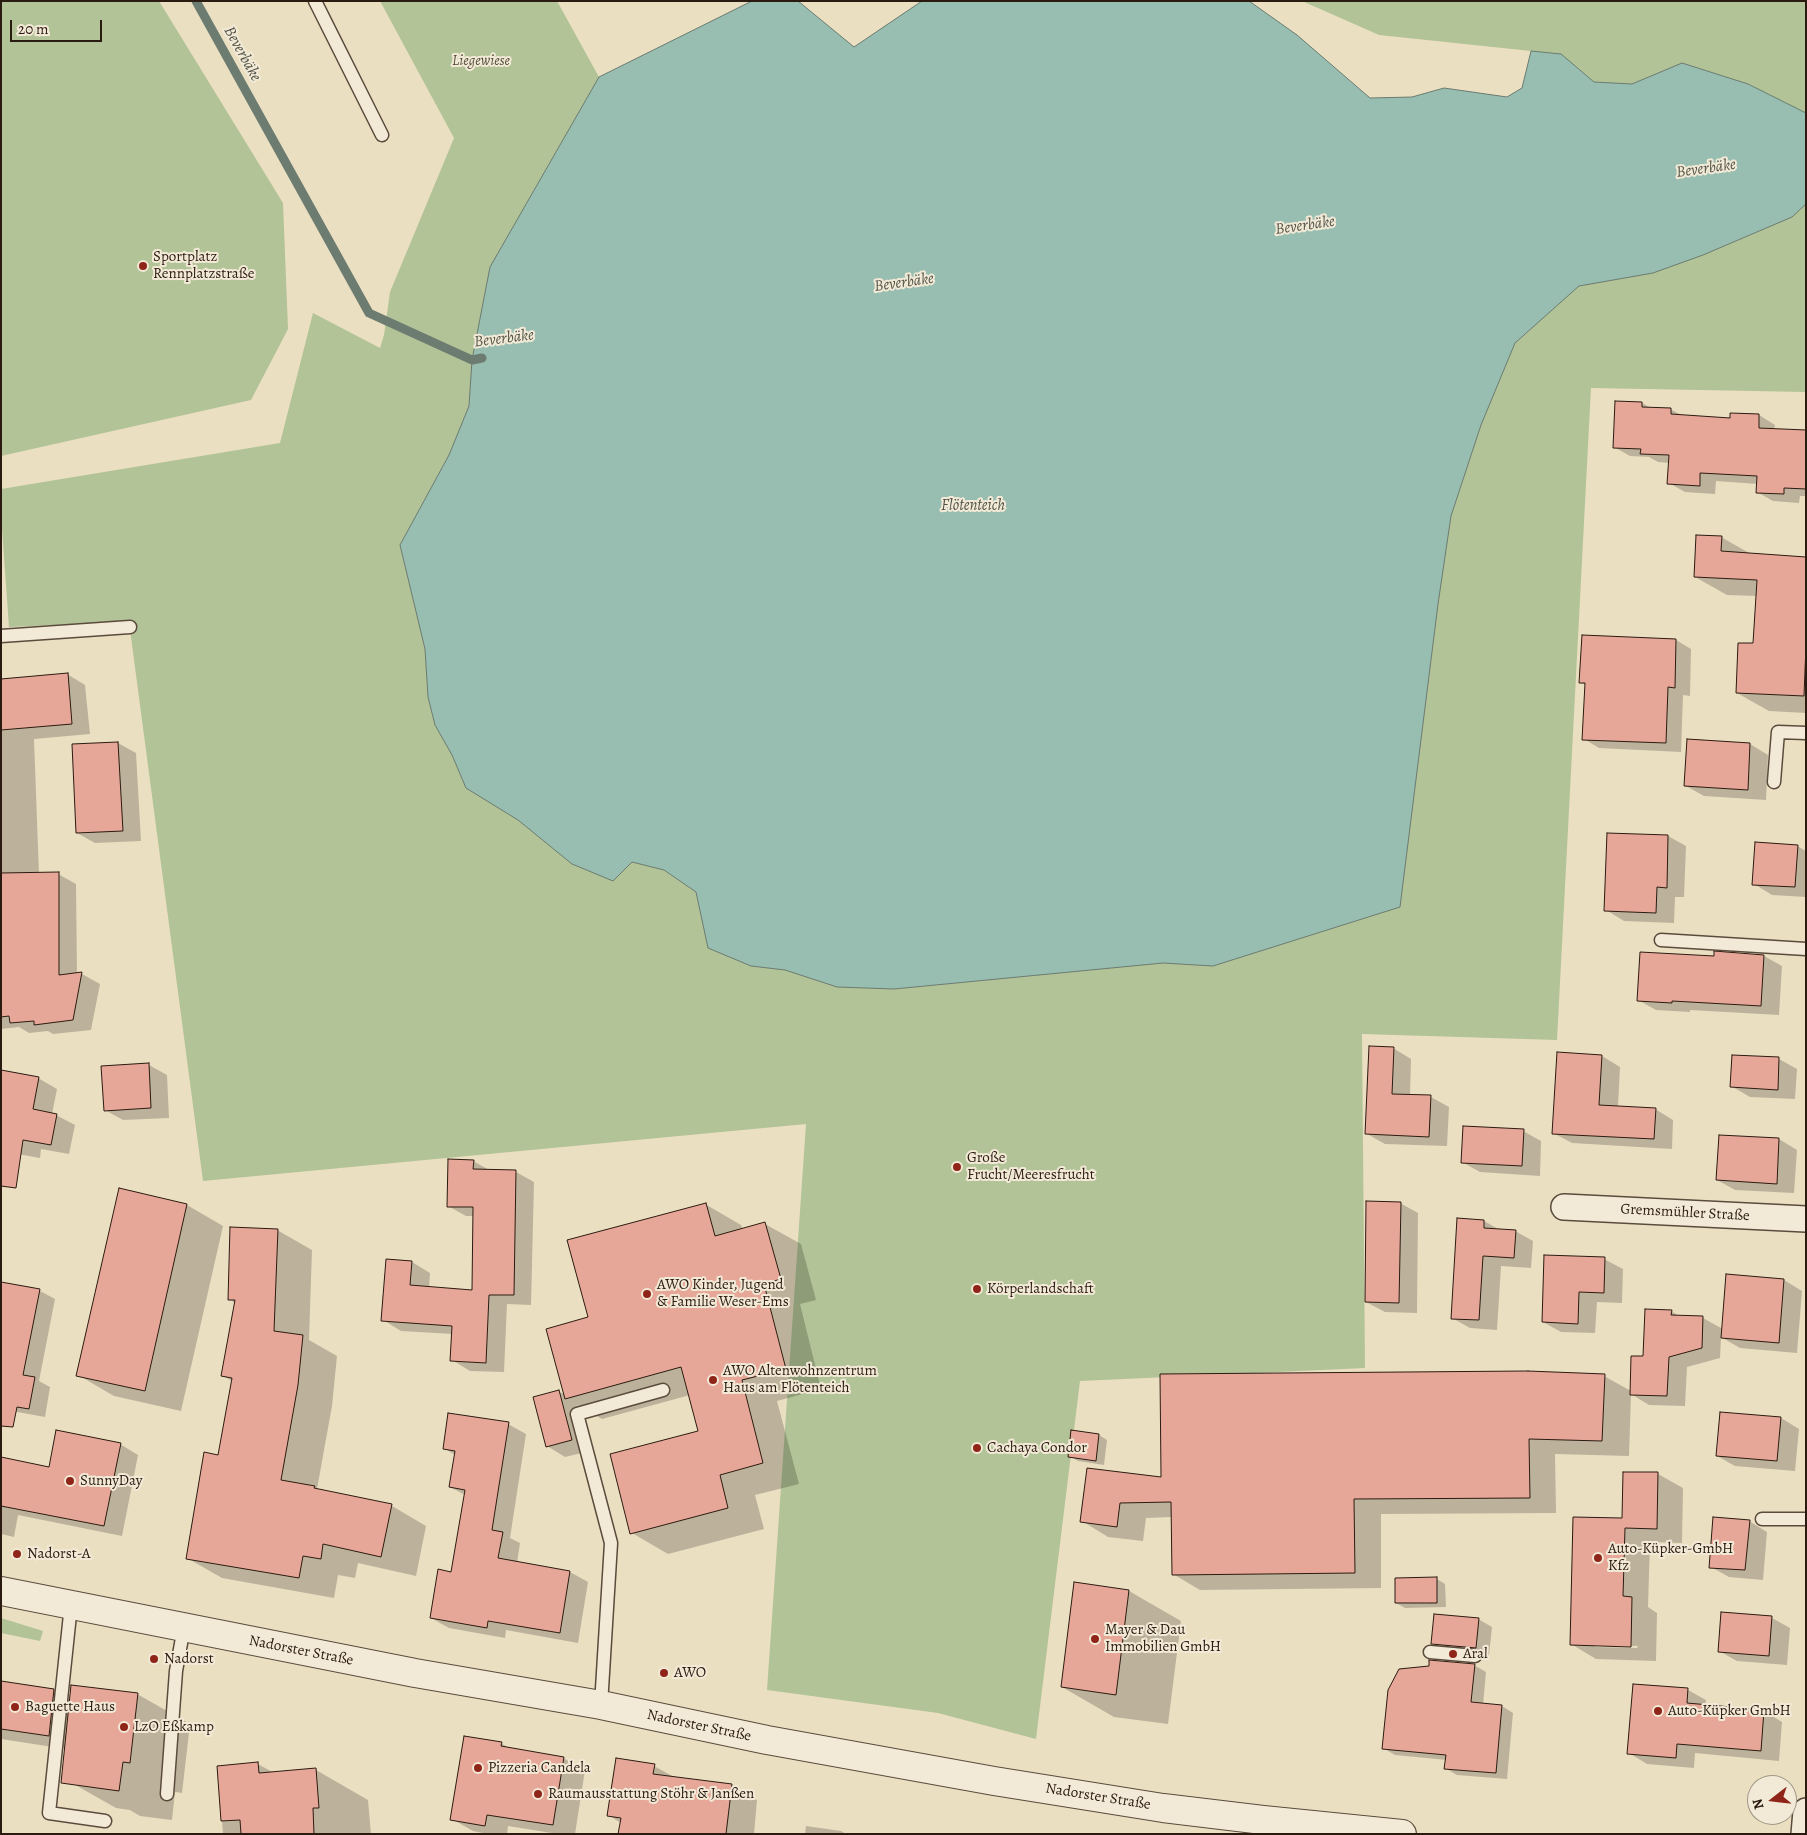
<!DOCTYPE html>
<meta charset="utf-8">
<style>
body{margin:0}
#map{position:relative;width:1807px;height:1835px;overflow:hidden;background:#ebdfc2;font-family:Alegreya,serif}
canvas{display:block}
.frame{position:absolute;inset:0;border:2px solid #2b1a10;pointer-events:none}
.north{position:absolute;left:1747px;top:1775px;width:50px;height:50px;box-sizing:border-box;background:#f2ead7;border:1px solid #a29787;border-radius:50%;rotate:254deg;font-size:14px;font-weight:700;line-height:20px;text-align:center;color:#2b1a10}
.north::after{content:'';display:block;margin:auto;width:18px;height:22px;background:#8f2418;clip-path:polygon(50% 0,100% 100%,50% 72%,0 100%)}
.scale{position:absolute;left:10px;top:20px;width:92px;height:22px;box-sizing:border-box;border:2px solid #2b1a10;border-top:0;padding-left:6px;font-size:15px;line-height:18px;white-space:nowrap;color:#2b1a10;-webkit-text-stroke:4px #f2ead7;paint-order:stroke}
</style>
<div id="map">
<canvas width="1807" height="1835"></canvas>
<div class="frame"></div>
<div class="north">N</div>
<div class="scale">20 m</div>
</div>
<script>
const g = document.querySelector('canvas').getContext('2d');
g.lineJoin = 'round';
function fill(path, color) {
  g.fillStyle = color;
  g.fill(path, 'evenodd');
}
function poly(rows) {
  const path = new Path2D();
  for (const r of rows) {
    path.moveTo(r[0], r[1]);
    for (let i = 2; i < r.length; i += 2) path.lineTo(r[i], r[i + 1]);
  }
  return path;
}
function stroke(path, color, width, dash) {
  g.strokeStyle = color;
  g.lineWidth = width;
  g.lineCap = dash ? 'butt' : 'round';
  g.setLineDash(dash || []);
  g.stroke(path);
}
function drawText(font, color, halo, rows, align = 'center') {
  g.font = font + ' Alegreya,serif';
  g.lineWidth = 4;
  g.setLineDash([]);
  g.textBaseline = 'middle';
  g.strokeStyle = halo;
  g.fillStyle = color;
  for (const [text, x, y, turn = 0] of rows) {
    g.save();
    g.translate(x, y);
    g.rotate((+turn || 0) * Math.PI / 180);
    g.textAlign = isNaN(turn) ? turn : align;
    if (halo) g.strokeText(text, 0, 0);
    g.fillText(text, 0, 0);
    g.restore();
  }
}
fill(poly([
 [1,1,159,1,283,203,288,329,251,400,1,456],
 [380,1,557,1,599,77,752,1,798,1,854,47,922,1,1249,1,1297,35,1370,98,1412,97,1444,88,1507,97,1522,88,1531,51,1379,35,1302,1,1806,1,1806,392,1591,388,1557,1040,1362,1034,1365,1368,1080,1381,1036,1739,938,1713,767,1690,806,1124,203,1181,129,622,9,627,1,515,1,489,280,443,313,313,380,348,384,335,390,292,454,138],
 [1,1618,43,1631,40,1641,1,1633]
]), '#b2c397');
const water = poly([
 [752,1,798,1,854,47,922,1,1249,1,1297,35,1370,98,1412,97,1444,88,1507,97,1522,88,1531,51,1561,54,1594,82,1632,84,1682,63,1748,84,1806,113,1806,204,1792,217,1703,255,1653,273,1579,286,1515,343,1481,425,1451,516,1438,604,1400,907,1213,966,1163,963,894,989,837,987,785,970,751,966,708,948,696,892,664,870,632,862,613,881,572,864,518,820,466,788,452,755,435,725,428,697,425,649,400,545,449,455,469,406,472,360,490,267,599,77,752,1]
]);
fill(water, '#98bdb1');
stroke(water, '#6c7c71', 1);
fill(poly([
 [1642,403,1651,408,1670,409,1683,416,1731,419,1759,415,1775,425,1774,430,1806,431,1806,496,1800,496,1799,503,1773,501,1757,492,1758,484,1716,481,1715,494,1685,492,1669,483,1670,463,1658,462,1649,457,1630,456,1614,447],
 [1721,537,1751,554,1806,558,1806,713,1769,711,1737,693,1754,645,1757,596,1727,595,1695,577],
 [1583,636,1676,640,1691,649,1690,696,1683,695,1681,752,1599,748,1584,739,1586,685,1581,683],
 [67,674,85,685,90,734,34,739,39,874,58,874,76,884,77,974,82,974,100,984,91,1030,53,1034,48,1031,29,1033,19,1027,1,1029,1,680],
 [1689,741,1750,744,1768,755,1766,800,1704,796,1686,786],
 [118,743,136,753,141,841,95,843,77,833,73,745],
 [1668,836,1686,846,1684,897,1675,897,1674,923,1624,921,1606,910],
 [1797,846,1806,851,1806,897,1772,895,1754,884],
 [1764,956,1782,966,1779,1015,1690,1010,1690,1012,1656,1010,1638,1000,1715,958],
 [1393,1048,1411,1059,1410,1096,1431,1097,1449,1107,1447,1146,1385,1144,1367,1134],
 [1602,1056,1620,1067,1618,1107,1655,1109,1673,1120,1672,1149,1572,1143,1553,1133],
 [1779,1059,1797,1069,1795,1099,1750,1097,1731,1086],
 [149,1065,167,1075,169,1118,123,1120,105,1110],
 [38,1078,57,1089,52,1114,56,1115,75,1125,69,1154,41,1149,40,1158,1,1151],
 [1523,1131,1541,1141,1540,1176,1480,1172,1462,1162],
 [1779,1139,1797,1150,1794,1193,1735,1190,1717,1180],
 [473,1161,491,1171,516,1172,534,1182,531,1305,507,1304,504,1372,470,1371,452,1360,453,1334,401,1331,383,1320,412,1262,430,1273,429,1287,473,1291,474,1216,466,1216,448,1206],
 [1400,1203,1418,1213,1417,1313,1385,1312,1366,1302],
 [705,1204,741,1225,743,1230,765,1224,801,1244,816,1300,800,1304,821,1389,777,1401,799,1484,755,1495,764,1529,668,1554,632,1533,699,1432,690,1395,602,1419,577,1405,590,1451,565,1457,547,1446,558,1391,565,1395,589,1318],
 [187,1205,223,1226,181,1411,114,1396,78,1375],
 [1484,1221,1500,1230,1515,1231,1533,1241,1531,1268,1501,1266,1497,1330,1470,1328,1452,1318],
 [277,1230,312,1250,309,1340,337,1356,332,1406,317,1489,392,1506,426,1526,416,1576,358,1563,355,1578,338,1575,334,1598,222,1578,187,1558,219,1456,232,1381,223,1376,235,1303,229,1299],
 [1604,1259,1623,1269,1622,1303,1597,1302,1595,1333,1561,1332,1543,1322],
 [1784,1280,1802,1291,1797,1353,1740,1348,1721,1337,1720,1358,1687,1367,1685,1406,1649,1405,1631,1394,1629,1456,1555,1454,1556,1513,1381,1514,1381,1588,1200,1590,1173,1574,1172,1517,1146,1518,1143,1541,1108,1537,1082,1521,1162,1478,1604,1376,1631,1391,1644,1358,1671,1311,1681,1317,1703,1318,1721,1328,1721,1334,1723,1334],
 [40,1291,55,1299,39,1381,50,1387,45,1417,1,1409],
 [1781,1418,1799,1429,1795,1471,1735,1466,1717,1456],
 [508,1424,526,1434,510,1538,520,1543,517,1563,570,1572,588,1582,578,1643,506,1630,505,1638,449,1628,431,1618,452,1573,465,1495,450,1487,455,1455,444,1448],
 [1099,1435,1107,1440,1104,1465,1078,1461,1069,1456],
 [120,1444,138,1455,122,1536,18,1515,14,1537,1,1534,1,1459,50,1468],
 [1658,1474,1683,1488,1682,1543,1650,1542,1648,1607,1657,1613,1656,1661,1596,1659,1571,1644,1623,1520],
 [1595,1645,1638,1646,1637,1648,1595,1647],
 [1749,1521,1767,1532,1763,1580,1729,1577,1711,1567],
 [1437,1579,1445,1584,1446,1607,1405,1608,1396,1603],
 [1075,1584,1129,1591,1181,1621,1168,1724,1114,1717,1062,1687],
 [1722,1614,1772,1618,1790,1628,1787,1665,1737,1661,1719,1651],
 [1478,1619,1492,1627,1489,1655,1446,1651,1432,1643],
 [1474,1665,1486,1672,1483,1705,1502,1706,1513,1713,1507,1779,1457,1775,1445,1768,1447,1760,1395,1755,1383,1748],
 [1,1682,54,1690,71,1700,137,1694,190,1724,182,1793,175,1792,172,1820,140,1816,130,1810,116,1808,63,1778,66,1749,1,1739],
 [1688,1690,1706,1700,1705,1706,1764,1711,1782,1722,1779,1761,1695,1753,1694,1768,1647,1764,1629,1753],
 [501,1743,512,1750,563,1758,585,1770,575,1834,558,1834,508,1826,507,1834,488,1834,473,1831,452,1819],
 [258,1764,274,1773,316,1770,368,1800,371,1834,223,1834,218,1767],
 [654,1766,676,1778,731,1785,757,1800,754,1834,620,1834,621,1823,608,1815],
 [806,1826,841,1831,846,1834,805,1834]
]), '#0003');
stroke(poly([
 [196,1,369,313,472,360,482,358]
]), '#6c7c71', 9);
const building = poly([
 [1615,401,1642,402,1642,407,1671,408,1671,414,1730,418,1730,413,1759,414,1759,428,1806,430,1806,489,1784,488,1784,494,1756,493,1757,476,1700,473,1700,486,1667,484,1669,455,1640,454,1641,449,1613,448,1615,401],
 [1696,535,1722,536,1721,551,1806,557,1806,645,1804,696,1736,693,1738,643,1753,643,1757,580,1694,577,1696,535],
 [1582,635,1676,639,1675,688,1668,687,1666,743,1582,740,1585,683,1579,683,1582,635],
 [68,673,72,724,1,730,1,679,68,673],
 [1687,739,1750,743,1748,790,1684,786,1687,739],
 [118,742,123,831,76,833,72,744,118,742],
 [1607,833,1668,835,1667,888,1657,887,1656,913,1604,911,1607,833],
 [1755,842,1798,845,1795,887,1752,885,1755,842],
 [59,872,59,975,82,972,73,1020,34,1025,34,1021,10,1023,9,1016,1,1017,1,873,59,872],
 [1714,951,1764,955,1761,1006,1672,1001,1672,1003,1637,1001,1640,952,1714,956,1714,951],
 [1369,1046,1394,1047,1392,1094,1431,1095,1429,1137,1365,1134,1369,1046],
 [1557,1052,1602,1055,1599,1105,1656,1108,1654,1139,1552,1134,1557,1052],
 [1732,1055,1779,1057,1778,1090,1730,1087,1732,1055],
 [149,1063,151,1108,104,1111,101,1066,149,1063],
 [1,1070,39,1077,33,1109,57,1114,51,1145,23,1140,16,1188,1,1186,1,1070],
 [1463,1126,1524,1129,1522,1166,1461,1163,1463,1126],
 [1719,1135,1779,1138,1777,1184,1716,1180,1719,1135],
 [448,1159,474,1160,473,1169,516,1170,514,1295,489,1295,486,1363,450,1361,452,1326,381,1321,386,1259,412,1261,410,1285,472,1290,473,1207,447,1207,448,1159],
 [119,1188,187,1204,145,1391,76,1376,119,1188],
 [1366,1201,1401,1202,1399,1303,1365,1302,1366,1201],
 [706,1203,715,1236,765,1222,781,1279,764,1284,786,1369,742,1380,763,1463,720,1475,728,1508,630,1534,610,1454,698,1431,681,1367,565,1399,546,1329,588,1317,567,1240,706,1203],
 [1457,1218,1484,1220,1484,1228,1516,1230,1514,1258,1483,1256,1479,1320,1451,1319,1457,1218],
 [230,1227,278,1229,274,1331,303,1335,298,1385,281,1480,315,1486,314,1488,392,1504,381,1557,323,1544,321,1559,303,1556,299,1578,186,1559,204,1452,218,1455,232,1378,221,1376,235,1300,228,1300,230,1227],
 [1544,1255,1605,1257,1604,1293,1579,1292,1578,1324,1542,1322,1544,1255],
 [1726,1274,1784,1279,1779,1343,1721,1338,1726,1274],
 [1,1282,40,1289,23,1375,35,1377,29,1409,17,1407,13,1427,1,1426,1,1282],
 [1645,1309,1672,1310,1671,1315,1703,1316,1702,1348,1669,1357,1667,1396,1630,1395,1631,1356,1643,1356,1645,1309],
 [1528,1371,1605,1374,1602,1441,1529,1439,1530,1498,1354,1499,1355,1573,1172,1575,1171,1502,1120,1503,1117,1527,1080,1522,1087,1468,1161,1477,1160,1374,1528,1371],
 [559,1390,572,1440,546,1447,533,1397,559,1390],
 [1720,1412,1781,1417,1777,1461,1716,1456,1720,1412],
 [448,1413,509,1422,492,1530,503,1532,498,1558,570,1571,560,1633,488,1621,487,1628,430,1618,438,1569,451,1572,465,1490,449,1487,455,1451,443,1449,448,1413],
 [56,1430,121,1443,104,1526,1,1506,1,1457,49,1467,56,1430],
 [1071,1430,1099,1434,1096,1461,1068,1457,1071,1430],
 [1623,1472,1658,1472,1657,1529,1625,1528,1623,1596,1632,1597,1631,1647,1570,1645,1573,1517,1622,1518,1623,1472],
 [1713,1517,1750,1520,1745,1570,1709,1568,1713,1517],
 [1437,1577,1437,1603,1395,1603,1395,1578,1437,1577],
 [1074,1582,1129,1590,1116,1695,1061,1687,1074,1582],
 [1721,1612,1772,1616,1769,1656,1718,1652,1721,1612],
 [1434,1614,1479,1618,1476,1648,1431,1644,1434,1614],
 [1429,1660,1475,1664,1471,1702,1502,1705,1496,1773,1444,1769,1446,1755,1382,1749,1388,1690,1399,1669,1429,1666,1429,1660],
 [1,1681,54,1689,49,1736,1,1729,1,1681],
 [1633,1684,1688,1688,1687,1703,1764,1710,1761,1751,1677,1744,1676,1758,1627,1754,1633,1684],
 [71,1685,138,1693,130,1763,123,1762,119,1791,61,1783,71,1685],
 [464,1736,502,1742,501,1746,564,1757,553,1825,487,1815,485,1826,450,1820,464,1736],
 [616,1758,655,1764,653,1774,732,1784,726,1834,618,1834,621,1818,607,1816,616,1758],
 [258,1762,259,1773,316,1768,319,1808,313,1808,314,1834,241,1834,240,1820,221,1821,217,1766,258,1762]
]);
fill(building, '#e7a798');
stroke(building, '#2b1a10', 1);
const service = poly([
 [315,1,382,135],
 [1,636,130,627],
 [1774,782,1778,732,1806,733],
 [1661,940,1806,949],
 [1762,1519,1806,1519],
 [71,1605,49,1813,105,1821],
 [1430,1652,1475,1656],
 [601,1705,611,1543,577,1414,663,1390],
 [167,1794,176,1671,184,1627]
]);
const minor = poly([
 [1564,1207,1806,1219],
 [1804,1834,1806,1811]
]);
const tertiary = poly([
 [1,1591,415,1673,601,1705,767,1740,994,1781,1163,1808,1263,1820,1402,1834]
]);
stroke(service, '#5b4b3c', 15);
stroke(minor, '#5b4b3c', 28);
stroke(tertiary, '#5b4b3c', 30);
stroke(service, '#f2ead7', 12);
stroke(minor, '#f2ead7', 25);
stroke(tertiary, '#f2ead7', 28);
for (const [x, y, r, color] of [
 [143,266,5,"#8f2418"],
 [957,1167,5,"#8f2418"],
 [977,1289,5,"#8f2418"],
 [647,1294,5,"#8f2418"],
 [713,1380,5,"#8f2418"],
 [977,1448,5,"#8f2418"],
 [70,1481,5,"#8f2418"],
 [17,1554,5,"#8f2418"],
 [1598,1558,5,"#8f2418"],
 [1095,1639,5,"#8f2418"],
 [1453,1654,5,"#8f2418"],
 [154,1659,5,"#8f2418"],
 [664,1673,5,"#8f2418"],
 [15,1707,5,"#8f2418"],
 [1658,1711,5,"#8f2418"],
 [124,1727,5,"#8f2418"],
 [478,1768,5,"#8f2418"],
 [538,1794,5,"#8f2418"]
]) {
  const dot = new Path2D();
  dot.arc(x, y, r, 0, 2 * Math.PI);
  g.fillStyle = color;
  g.fill(dot);
  stroke(dot, '#f2ead7', 2);
}
drawText('italic 15px', '#544d38', '#f2ead7', [
 ["Liegewiese",481,61]
]);
drawText('15px', '#2b1a10', '#f2ead7', [
 ["Sportplatz",153,257],
 ["Rennplatzstraße",153,274],
 ["Große",967,1158],
 ["Frucht/Meeresfrucht",967,1175],
 ["AWO Kinder, Jugend",657,1285],
 ["& Familie Weser-Ems",657,1302],
 ["Körperlandschaft",987,1289],
 ["AWO Altenwohnzentrum",723,1371],
 ["Haus am Flötenteich",723,1388],
 ["Cachaya Condor",987,1448],
 ["SunnyDay",80,1481],
 ["Auto-Küpker-GmbH",1608,1549],
 ["Kfz",1608,1566],
 ["Nadorst-A",27,1554],
 ["Mayer & Dau",1105,1630],
 ["Immobilien GmbH",1105,1647],
 ["Aral",1463,1654],
 ["Nadorst",164,1659],
 ["AWO",674,1673],
 ["Baguette Haus",25,1707],
 ["Auto-Küpker GmbH",1668,1711],
 ["LzO Eßkamp",134,1727],
 ["Pizzeria Candela",488,1768],
 ["Raumausstattung Stöhr & Janßen",548,1794]
], 'left');
drawText('15px', '#2b1a10', '#f2ead7', [
 ["Gremsmühler Straße",1685,1213,3],
 ["Nadorster Straße",301,1651,11],
 ["Nadorster Straße",699,1726,12],
 ["Nadorster Straße",1098,1797,9]
]);
drawText('italic 16px', '#515348', '#f2ead7', [
 ["Beverbäke",242,54,61],
 ["Beverbäke",1706,169,-8],
 ["Beverbäke",1305,226,-8],
 ["Beverbäke",904,283,-8],
 ["Beverbäke",504,339,-7],
 ["Flötenteich",973,506]
]);
</script>
